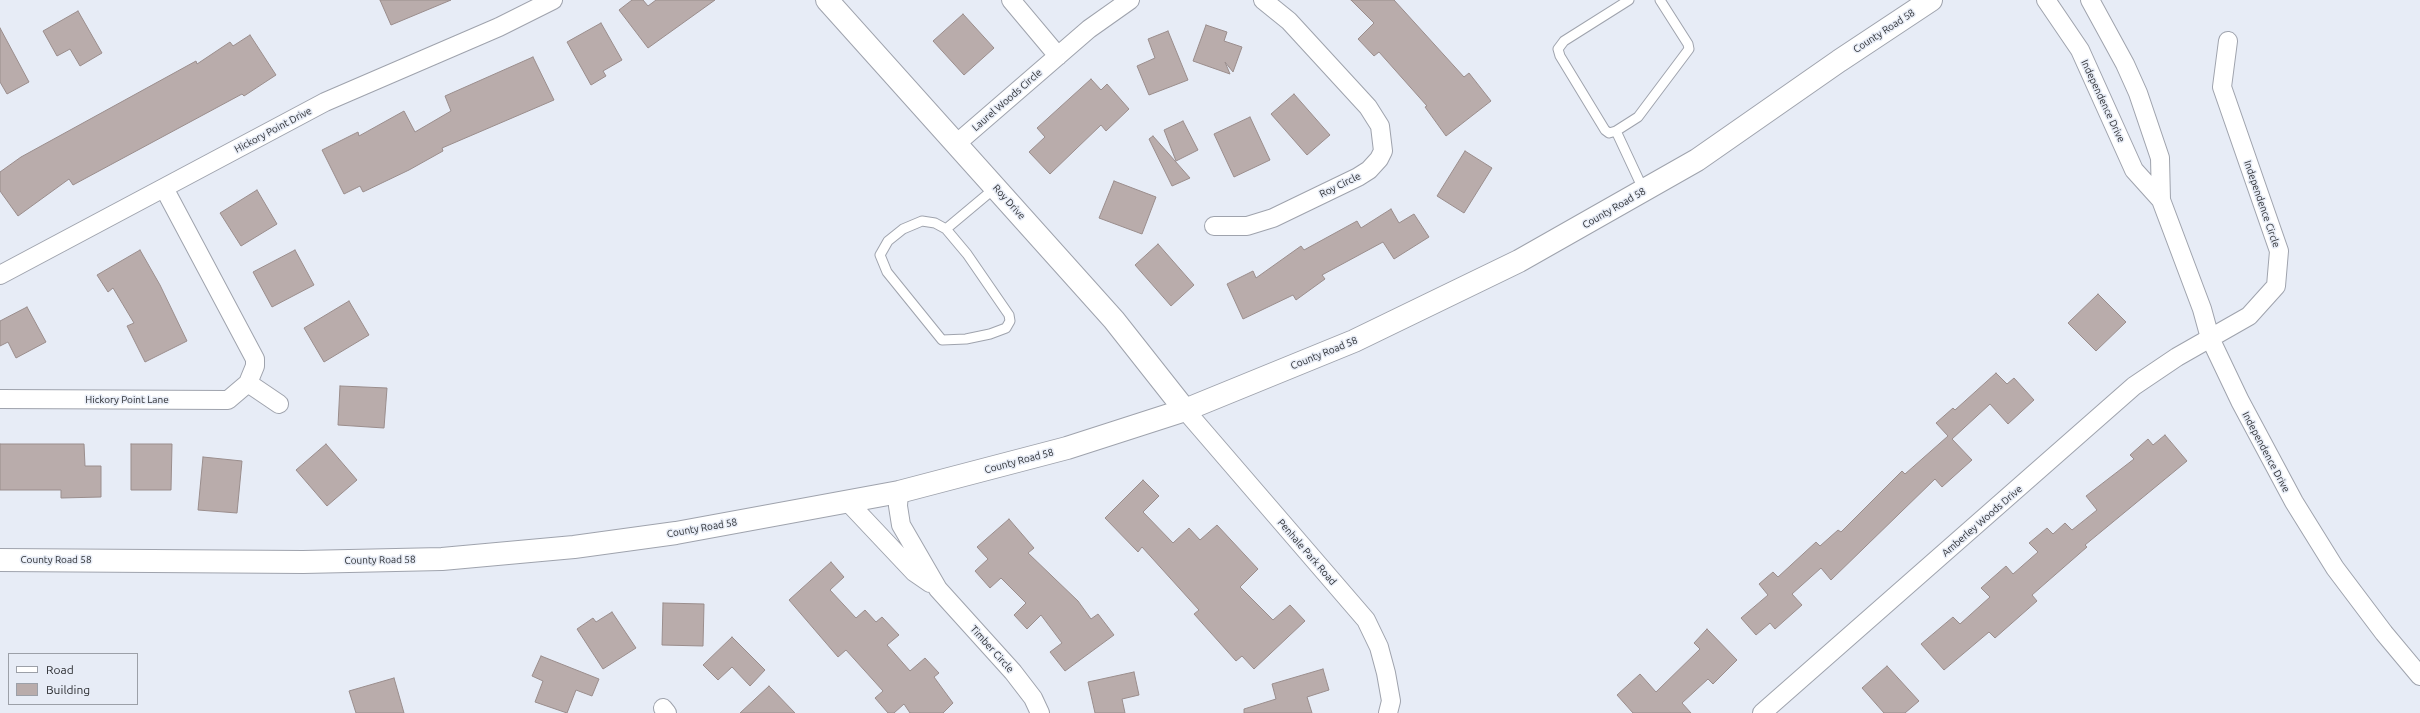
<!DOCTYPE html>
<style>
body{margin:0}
#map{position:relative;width:2420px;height:713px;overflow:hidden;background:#e7ecf6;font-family:Ubuntu,sans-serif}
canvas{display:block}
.legend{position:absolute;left:8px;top:653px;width:130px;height:52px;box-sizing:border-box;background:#e7ecf6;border:1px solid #9ca0a8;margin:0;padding:5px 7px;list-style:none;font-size:12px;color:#2c2e32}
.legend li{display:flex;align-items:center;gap:8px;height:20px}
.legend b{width:20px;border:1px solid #9ca0a8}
</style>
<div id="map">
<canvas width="2420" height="713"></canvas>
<ul class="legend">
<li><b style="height:5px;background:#fff"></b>Road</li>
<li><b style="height:11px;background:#b9acab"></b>Building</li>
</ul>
</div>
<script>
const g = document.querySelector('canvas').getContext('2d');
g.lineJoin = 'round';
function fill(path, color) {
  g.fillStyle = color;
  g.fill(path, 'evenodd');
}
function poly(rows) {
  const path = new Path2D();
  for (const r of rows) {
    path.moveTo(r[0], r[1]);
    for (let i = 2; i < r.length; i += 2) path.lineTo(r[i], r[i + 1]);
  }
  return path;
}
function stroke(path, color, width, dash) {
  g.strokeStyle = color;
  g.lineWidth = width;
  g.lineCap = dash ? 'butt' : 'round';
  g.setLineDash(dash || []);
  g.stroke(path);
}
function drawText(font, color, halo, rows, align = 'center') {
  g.font = font + ' Ubuntu,sans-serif';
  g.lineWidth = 3;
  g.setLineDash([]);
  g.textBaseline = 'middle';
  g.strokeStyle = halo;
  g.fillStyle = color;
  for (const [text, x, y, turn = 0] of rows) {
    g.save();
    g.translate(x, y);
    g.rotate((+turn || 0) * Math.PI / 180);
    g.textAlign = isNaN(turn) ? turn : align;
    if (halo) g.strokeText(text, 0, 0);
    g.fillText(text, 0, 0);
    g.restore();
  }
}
const building = poly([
 [380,0,451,0,391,25,380,0],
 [632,0,643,0,648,6,656,0,715,0,648,48,619,10,632,0],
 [1351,0,1394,0,1464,77,1469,73,1491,101,1446,136,1425,107,1427,106,1379,52,1374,56,1358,39,1374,23,1351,0],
 [78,11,102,53,80,66,70,49,57,56,43,31,78,11],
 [963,14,994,48,964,75,933,41,963,14],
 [601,23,622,60,603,71,606,76,591,85,567,42,601,23],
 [1206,25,1227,32,1224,41,1242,47,1233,72,1225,62,1230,74,1193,61,1206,25],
 [0,28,29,82,7,94,0,82,0,28],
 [1168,31,1188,80,1149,95,1137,66,1155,58,1148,39,1168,31],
 [250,35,276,75,244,96,242,94,73,185,69,179,18,216,0,191,0,172,21,157,196,61,197,64,230,42,233,46,250,35],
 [533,57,554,100,442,148,443,151,409,170,363,192,360,186,344,194,322,150,358,132,359,136,404,111,415,132,451,111,445,96,533,57],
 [1091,79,1101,90,1107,84,1129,109,1106,131,1101,125,1050,174,1029,152,1045,137,1037,128,1091,79],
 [1294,94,1330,135,1307,155,1271,114,1294,94],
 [1250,117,1270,160,1234,177,1214,134,1250,117],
 [1183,121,1198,150,1176,161,1164,130,1183,121],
 [1153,136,1190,178,1172,186,1149,139,1153,136],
 [1465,151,1492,168,1464,213,1437,196,1465,151],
 [1114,181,1156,197,1142,234,1099,218,1114,181],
 [257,190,277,224,241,246,220,213,257,190],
 [1391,209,1399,223,1414,214,1429,237,1394,259,1383,242,1322,275,1325,279,1296,300,1293,295,1243,319,1227,284,1253,271,1256,278,1301,246,1304,250,1357,221,1361,228,1391,209],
 [1158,244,1194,285,1171,306,1135,265,1158,244],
 [140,250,160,285,187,341,145,362,127,326,134,323,113,288,108,292,97,275,140,250],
 [295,250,314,285,272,307,253,272,295,250],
 [2098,294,2126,322,2096,351,2068,323,2098,294],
 [349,301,369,335,324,362,304,328,349,301],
 [27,307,46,342,16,358,8,342,0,346,0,321,27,307],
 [1996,373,2007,384,2014,378,2034,400,2008,424,1990,404,1952,439,1972,460,1942,487,1935,479,1831,580,1821,568,1792,594,1802,605,1775,629,1770,623,1756,635,1741,618,1768,595,1759,584,1773,572,1778,577,1816,542,1820,546,1838,530,1841,532,1902,471,1905,474,1948,436,1936,423,1953,408,1955,410,1996,373],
 [340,386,387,388,384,428,338,425,340,386],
 [2165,435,2187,461,2085,545,2087,547,2032,595,2037,601,1995,638,1989,632,1944,670,1921,644,1953,617,1960,624,1990,597,1981,588,2006,566,2013,574,2038,552,2029,543,2047,528,2053,534,2065,523,2072,530,2097,510,2086,496,2134,459,2130,455,2148,439,2153,445,2165,435],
 [0,444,84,444,85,466,101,466,101,497,61,498,61,490,0,490,0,444],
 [131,444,172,444,171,490,131,490,131,444],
 [326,444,357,480,327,506,296,470,326,444],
 [203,457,242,461,237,513,198,510,203,457],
 [1143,480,1159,496,1143,512,1173,543,1189,528,1200,540,1217,525,1258,569,1240,587,1273,620,1290,605,1305,621,1254,669,1242,656,1236,661,1194,614,1199,610,1142,547,1138,552,1105,518,1143,480],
 [1009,519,1034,548,1028,553,1078,601,1091,619,1098,614,1114,635,1065,671,1050,652,1062,643,1041,615,1027,629,1014,615,1026,603,1001,578,990,588,975,571,988,559,977,547,1009,519],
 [831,562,844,577,830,590,856,618,865,610,876,622,882,617,899,635,887,645,910,671,925,658,939,673,934,677,953,703,943,713,910,713,904,704,894,713,888,713,875,698,883,691,846,650,838,657,789,600,831,562],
 [663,603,704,604,703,646,662,645,663,603],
 [612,612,636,648,603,669,577,629,593,618,596,622,612,612],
 [1707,629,1737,660,1713,684,1708,679,1682,703,1691,713,1633,713,1617,695,1640,674,1656,692,1700,649,1694,643,1707,629],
 [732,637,765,670,750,686,732,667,718,680,703,665,732,637],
 [541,656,599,679,592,696,576,690,567,713,535,702,543,681,532,676,541,656],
 [1887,666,1919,701,1905,713,1884,713,1862,688,1887,666],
 [1323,669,1329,690,1307,697,1312,713,1244,713,1244,709,1276,699,1272,684,1323,669],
 [1134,672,1139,695,1122,699,1125,713,1095,713,1088,682,1134,672],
 [394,678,404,713,356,713,349,691,394,678],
 [769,686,795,713,740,713,769,686]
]);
fill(building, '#b9acab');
stroke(building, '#9a8d8c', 1);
const service = poly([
 [1629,0,1564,41,1558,49,1560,56,1605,130,1609,133,1616,131,1638,117,1689,49,1688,44,1660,0],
 [1616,131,1644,191],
 [922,221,935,223,946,229,967,254,1009,315,1010,321,1006,328,990,334,966,339,942,340,887,272,880,255,888,241,903,229,922,221],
 [946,229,995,188]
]);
const minor = poly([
 [1011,0,1058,56],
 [2046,0,2080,50,2134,170,2161,200],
 [2090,0,2125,64,2138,93,2160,158,2161,200,2202,309,2210,338,2240,401,2294,502,2335,568,2384,633,2420,676],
 [956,144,1089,29,1130,0],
 [1214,226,1247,226,1273,218,1358,177,1369,170,1379,159,1383,151,1380,126,1368,107,1289,21,1263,0],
 [0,275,325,102,499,27,553,0],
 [248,383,279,404],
 [0,399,228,400,248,383,255,366,255,359,164,188],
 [1185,410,1366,620,1379,647,1386,673,1391,701,1388,713],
 [899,492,898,506,901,525,938,589,1013,672,1033,698,1040,713],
 [848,502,914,572,930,583],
 [663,708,667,713],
 [1762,713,2134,386,2177,357,2249,316,2276,286,2279,251,2222,87,2228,41]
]);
const tertiary = poly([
 [827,0,1114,320,1185,410],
 [0,560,303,562,442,559,574,547,676,533,899,492,1067,448,1185,410,1354,341,1519,261,1697,160,1839,61,1931,0]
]);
stroke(service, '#9fa3ad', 11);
stroke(minor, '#9fa3ad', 20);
stroke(tertiary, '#9fa3ad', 24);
stroke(service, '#fff', 9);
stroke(minor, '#fff', 18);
stroke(tertiary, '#fff', 22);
drawText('10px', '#2c2e32', '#e7ecf6', [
 ["County Road 58",1884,31,-33],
 ["Laurel Woods Circle",1007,100,-41],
 ["Independence Drive",2103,101,65],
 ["Hickory Point Drive",273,130,-28],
 ["Roy Circle",1340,185,-26],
 ["Roy Drive",1009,202,48],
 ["Independence Circle",2262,204,71],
 ["County Road 58",1614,208,-30],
 ["County Road 58",1324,353,-22],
 ["Hickory Point Lane",127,400],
 ["Independence Drive",2266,452,62],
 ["County Road 58",1019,461,-15],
 ["Amberley Woods Drive",1982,521,-41],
 ["County Road 58",702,528,-10],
 ["Penhale Park Road",1307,552,49],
 ["County Road 58",56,560],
 ["County Road 58",380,560,-1],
 ["Timber Circle",992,649,48]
]);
</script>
